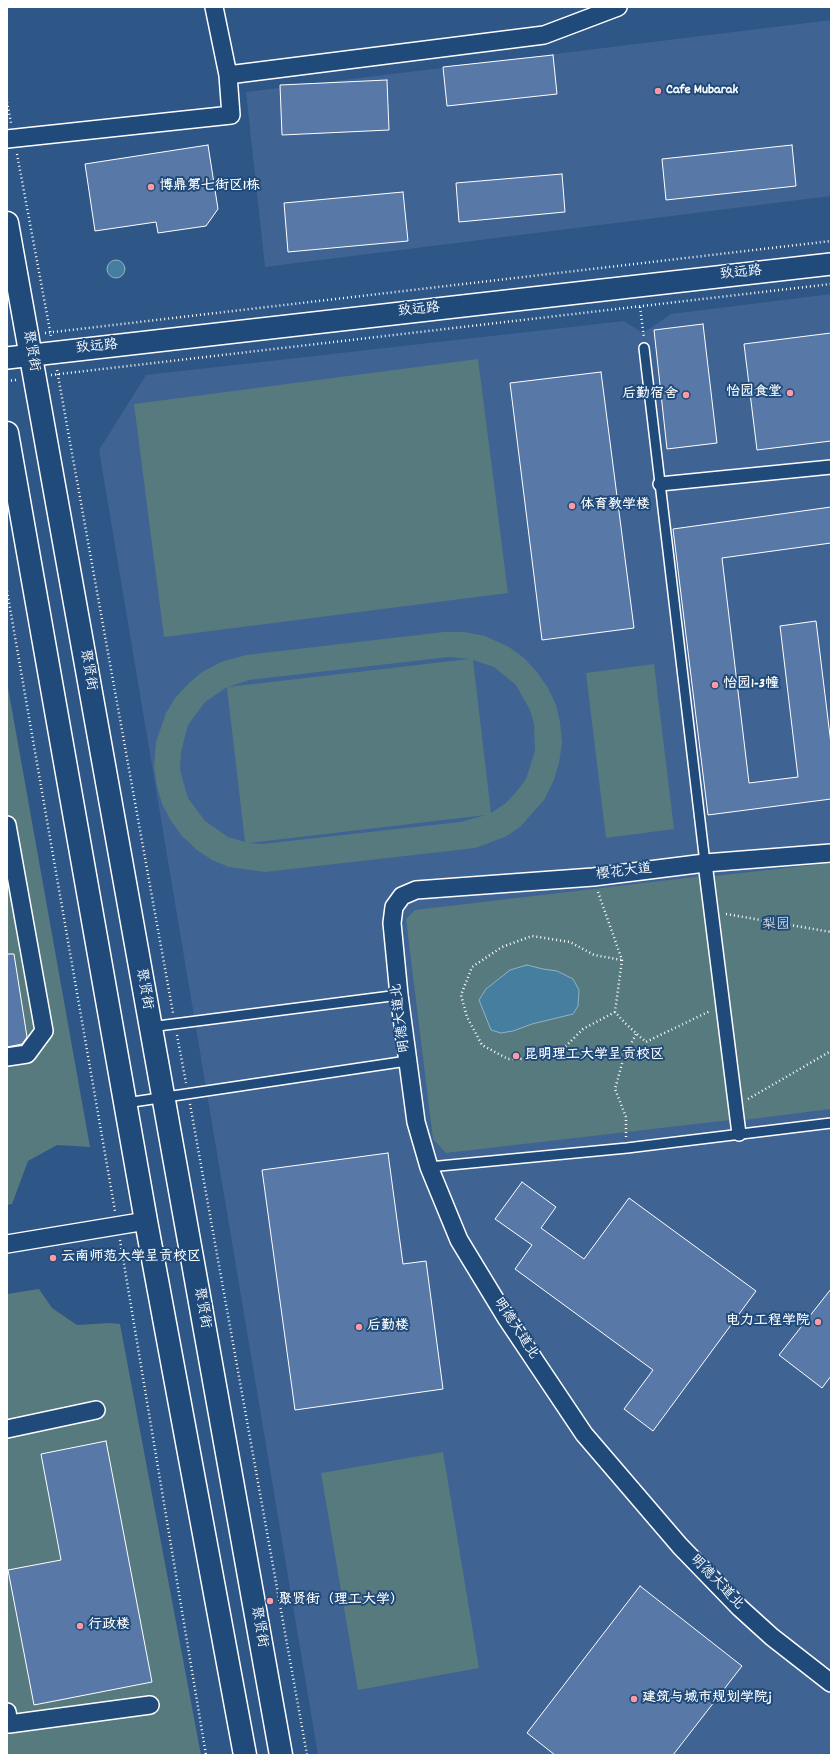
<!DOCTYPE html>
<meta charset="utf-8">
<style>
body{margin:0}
#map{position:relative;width:838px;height:1762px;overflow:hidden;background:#2e5686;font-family:Dekko,sans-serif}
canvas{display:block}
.frame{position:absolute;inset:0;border:8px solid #fff;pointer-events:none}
</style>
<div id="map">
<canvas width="838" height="1762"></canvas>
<div class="frame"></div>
</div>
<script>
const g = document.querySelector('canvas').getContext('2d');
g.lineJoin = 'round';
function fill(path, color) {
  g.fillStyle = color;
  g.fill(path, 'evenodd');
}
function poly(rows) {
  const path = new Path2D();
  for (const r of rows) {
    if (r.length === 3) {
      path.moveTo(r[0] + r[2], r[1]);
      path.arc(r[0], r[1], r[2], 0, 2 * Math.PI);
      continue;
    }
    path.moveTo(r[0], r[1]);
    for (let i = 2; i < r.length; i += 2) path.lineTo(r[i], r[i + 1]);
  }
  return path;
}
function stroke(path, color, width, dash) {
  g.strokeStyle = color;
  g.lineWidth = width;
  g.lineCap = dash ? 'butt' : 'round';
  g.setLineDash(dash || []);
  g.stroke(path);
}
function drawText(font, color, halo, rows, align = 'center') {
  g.font = font + ' Dekko,"LXGW WenKai TC",sans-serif';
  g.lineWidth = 4;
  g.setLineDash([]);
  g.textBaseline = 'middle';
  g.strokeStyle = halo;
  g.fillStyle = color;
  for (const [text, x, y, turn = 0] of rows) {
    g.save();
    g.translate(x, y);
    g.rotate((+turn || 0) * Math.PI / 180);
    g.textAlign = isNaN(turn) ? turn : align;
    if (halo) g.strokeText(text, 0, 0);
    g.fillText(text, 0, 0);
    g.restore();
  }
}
fill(poly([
 [831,20,831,196,265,267,246,92],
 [831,294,831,1755,318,1755,99,450,146,375,624,321,643,333,671,314]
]), '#3f6392');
fill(poly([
 [478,359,508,593,164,637,134,404],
 [444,632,464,632,485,636,509,647,524,658,537,672,548,688,556,705,560,722,562,743,559,763,554,780,544,800,520,827,505,837,475,848,265,872,229,867,212,860,197,850,182,836,171,821,162,804,157,786,154,767,156,742,166,713,175,698,189,683,202,672,221,662,246,655],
 [449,657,469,659,228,687,249,680],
 [473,660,494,667,516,685,530,710,534,725,535,751,526,779,517,791,506,803,491,813],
 [227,687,227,688,245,842,228,837,205,821,188,798,180,770,181,752,188,725,205,702],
 [486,815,460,822,262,844,249,843],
 [654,664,674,829,606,838,586,673],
 [7,682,90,1147,57,1145,28,1161,12,1204,7,1205],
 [831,863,831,1109,744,1120,715,876],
 [703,876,730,1120,446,1153,433,1139,406,919,415,910],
 [39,1289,52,1308,77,1325,110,1323,120,1324,201,1755,7,1755,7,1294],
 [443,1452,479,1668,358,1690,321,1473]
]), '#577a7f');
const water = poly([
 [116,269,9],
 [527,965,543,969,557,971,573,979,579,990,578,1006,573,1014,532,1024,513,1031,501,1033,491,1030,479,1000,486,989,510,970,527,965]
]);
fill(water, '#467ea0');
stroke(water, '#90b2c6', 1);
const building = poly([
 [553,55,557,94,447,106,443,67,553,55],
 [387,80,389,130,282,135,280,85,387,80],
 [208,145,218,209,206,226,158,233,156,222,95,231,85,164,208,145],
 [792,145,796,186,666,200,662,159,792,145],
 [562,174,565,212,459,222,456,183,562,174],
 [403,192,408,241,288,252,284,203,403,192],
 [703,324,717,443,667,449,654,330,703,324],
 [831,333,831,441,757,450,744,344,831,333],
 [601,372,634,628,542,640,510,383,601,372],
 [831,507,831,543,722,558,749,783,798,777,780,626,816,621,831,744,831,799,708,815,673,529,831,507],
 [7,954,14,954,27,1037,22,1044,7,1047,7,954],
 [388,1153,403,1264,426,1261,443,1389,295,1410,262,1170,388,1153],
 [522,1182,556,1207,541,1228,584,1259,629,1198,756,1291,653,1431,624,1409,653,1370,515,1269,532,1245,495,1219,522,1182],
 [831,1289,831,1376,822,1388,779,1355,831,1289],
 [106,1441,152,1682,34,1705,8,1570,61,1560,41,1454,106,1441],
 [640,1586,742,1666,673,1755,555,1755,527,1733,640,1586]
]);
fill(building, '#5879a7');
stroke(building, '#fff', 1);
const service = poly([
 [644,348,705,863],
 [150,1027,399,995],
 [126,1103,407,1061],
 [429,1167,627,1148,831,1123]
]);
const pedestrian = poly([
 [660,484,831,467],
 [705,863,739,1134]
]);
const minor = poly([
 [214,7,228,75],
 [7,139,231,115,228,75,544,35,618,7],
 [7,825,44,1031,27,1054,7,1057],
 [831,853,705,863,593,877,416,890,402,896,394,907,392,923,399,995,416,1122,429,1167,459,1240,507,1319,584,1434,680,1546,740,1608,772,1637,831,1683],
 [7,1244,146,1221],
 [7,1429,96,1410],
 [7,1712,9,1724,150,1705]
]);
const tertiary = poly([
 [7,358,831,264]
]);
const secondary = poly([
 [7,223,281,1755],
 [7,433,146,1221,245,1755]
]);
stroke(service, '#fff', 12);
stroke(pedestrian, '#fff', 16);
stroke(minor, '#fff', 20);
stroke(tertiary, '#fff', 24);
stroke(secondary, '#fff', 25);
stroke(poly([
 [7,102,11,123],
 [17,154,51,336],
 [640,307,644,338],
 [45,333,831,241],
 [57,370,173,1013],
 [51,375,831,284],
 [7,381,16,380],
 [7,591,115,1211],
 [598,892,622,960,615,1012,626,1024,646,1042,710,1011],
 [726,914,831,932],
 [615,1012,583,1029,565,1047,544,1058,508,1059,482,1045,467,1017,461,995,472,967,502,947,532,936,570,942,594,955,622,960],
 [177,1035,186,1083],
 [748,1099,831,1051],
 [190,1104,307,1755],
 [626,1137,626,1117,615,1089,623,1060,636,1034],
 [120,1240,206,1755]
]), '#fff', 2.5, [1, 3]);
stroke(service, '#1f4a7a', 9);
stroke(pedestrian, '#1f4a7a', 13);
stroke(minor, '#1f4a7a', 17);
stroke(tertiary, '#1f4a7a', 21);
stroke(secondary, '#1f4a7a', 22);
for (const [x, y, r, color] of [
 [658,91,4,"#ff9aa2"],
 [151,187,4,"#ff9aa2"],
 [790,393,4,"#ff9aa2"],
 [686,395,4,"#ff9aa2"],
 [572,506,4,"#ff9aa2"],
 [715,685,4,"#ff9aa2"],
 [516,1056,4,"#ff9aa2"],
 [53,1258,4,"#ff9aa2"],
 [818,1322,4,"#ff9aa2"],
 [359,1327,4,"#ff9aa2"],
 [270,1601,4,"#ff9aa2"],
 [80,1626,4,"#ff9aa2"],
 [634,1699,4,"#ff9aa2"]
]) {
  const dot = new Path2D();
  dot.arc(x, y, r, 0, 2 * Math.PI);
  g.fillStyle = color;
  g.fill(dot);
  stroke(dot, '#1f4a7a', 1.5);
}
drawText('bold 14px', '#fff', '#1f4a7a', [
 ["Cafe Mubarak",666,91],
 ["博鼎第七街区1栋",159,187],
 ["怡园食堂",782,393,"right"],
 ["后勤宿舍",678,395,"right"],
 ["体育教学楼",580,506],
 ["怡园1-3幢",723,685],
 ["昆明理工大学呈贡校区",524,1056],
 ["云南师范大学呈贡校区",61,1258],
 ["电力工程学院",810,1322,"right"],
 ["后勤楼",367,1327],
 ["聚贤街（理工大学）",278,1601],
 ["行政楼",88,1626],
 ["建筑与城市规划学院j",642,1699]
], 'left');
drawText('14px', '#fff', '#1f4a7a', [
 ["致远路",741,274,-6],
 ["致远路",419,311,-6],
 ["致远路",97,348,-6],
 ["聚贤街",30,351,80],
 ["聚贤街",87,670,80],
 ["樱花大道",624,873,-7],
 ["聚贤街",143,989,80],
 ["明德大道北",402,1018,-97],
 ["聚贤街",201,1308,80],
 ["明德大道北",515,1329,57],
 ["明德大道北",716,1583,46],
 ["聚贤街",258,1627,80]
]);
drawText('14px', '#d5dedf', '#1f4a7a', [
 ["梨园",776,926]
]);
</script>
